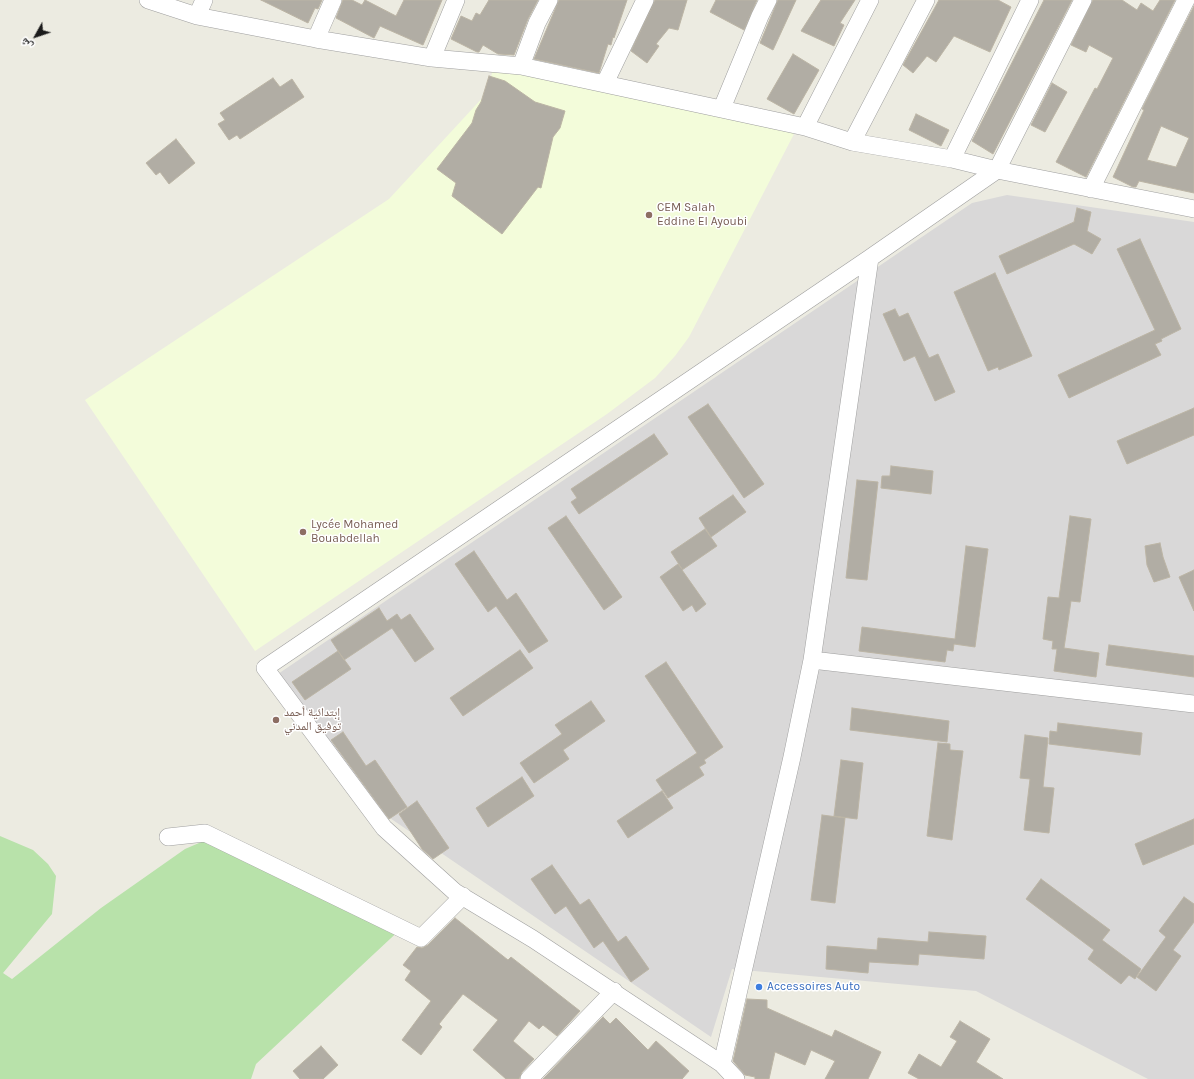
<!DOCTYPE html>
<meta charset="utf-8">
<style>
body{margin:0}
#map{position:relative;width:1194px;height:1079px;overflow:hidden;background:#ecebe1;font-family:Karla,"Noto Naskh Arabic",sans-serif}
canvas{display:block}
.north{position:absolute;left:16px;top:16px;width:40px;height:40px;-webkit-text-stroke:3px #fff;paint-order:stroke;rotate:230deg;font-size:11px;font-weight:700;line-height:16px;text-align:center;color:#1b1b1b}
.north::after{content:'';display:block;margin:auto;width:14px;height:18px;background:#1b1b1b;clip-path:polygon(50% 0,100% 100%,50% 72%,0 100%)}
</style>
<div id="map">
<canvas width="1194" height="1079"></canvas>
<div class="north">ش</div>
</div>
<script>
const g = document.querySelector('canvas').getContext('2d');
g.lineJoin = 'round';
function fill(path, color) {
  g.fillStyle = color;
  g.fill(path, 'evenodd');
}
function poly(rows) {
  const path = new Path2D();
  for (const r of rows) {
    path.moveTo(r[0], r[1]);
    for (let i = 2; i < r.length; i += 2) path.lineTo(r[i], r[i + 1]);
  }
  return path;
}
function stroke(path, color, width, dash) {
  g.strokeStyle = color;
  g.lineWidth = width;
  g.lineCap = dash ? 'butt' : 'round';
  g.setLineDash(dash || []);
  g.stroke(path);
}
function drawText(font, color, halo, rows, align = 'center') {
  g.font = font + ' Karla,"Noto Naskh Arabic",sans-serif';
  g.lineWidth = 3;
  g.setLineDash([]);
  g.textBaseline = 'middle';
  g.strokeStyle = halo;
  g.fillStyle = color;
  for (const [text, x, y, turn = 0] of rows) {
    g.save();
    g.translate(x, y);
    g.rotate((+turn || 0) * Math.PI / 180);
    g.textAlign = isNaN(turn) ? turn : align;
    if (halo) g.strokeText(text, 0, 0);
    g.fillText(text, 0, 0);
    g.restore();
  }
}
fill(poly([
 [1007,195,1194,222,1194,1079,1148,1079,976,991,732,969,711,1037,384,814,278,674,972,203]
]), '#d9d8d8');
fill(poly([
 [494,66,795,132,689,337,675,356,655,378,607,414,255,651,85,400,389,199,486,94]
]), '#f3fcda');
fill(poly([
 [220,834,405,925,256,1064,251,1079,0,1079,0,836,33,850,48,864,56,876,52,914,3,973,12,979,101,908,185,849]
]), '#b8e2aa');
const building = poly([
 [261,0,322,0,318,9,315,8,308,23,261,0],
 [343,0,352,0,362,5,365,0,396,16,404,0,442,0,423,45,380,26,374,38,336,18,343,0],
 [489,0,538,0,528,19,514,55,498,54,483,45,479,52,477,52,451,39,461,16,472,21,476,13,480,15,489,0],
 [559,0,627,0,614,38,613,37,611,45,608,44,599,73,534,59,559,0],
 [655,0,687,0,678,30,669,28,656,44,659,46,647,63,631,51,655,0],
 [716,0,757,0,744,30,710,12,716,0],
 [778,0,796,0,773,50,760,43,778,0],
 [821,0,855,0,840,23,844,25,834,46,801,31,821,0],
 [939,0,998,0,1011,7,990,52,954,36,936,62,927,56,913,73,903,65,939,0],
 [1044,0,1072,0,993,154,972,141,1044,0],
 [1093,0,1122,0,1137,10,1141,3,1153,11,1160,0,1175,0,1086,177,1056,162,1095,88,1097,89,1113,58,1089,45,1086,52,1071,45,1093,0],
 [1194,6,1194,193,1139,181,1136,187,1133,187,1113,177,1144,110,1142,109,1194,6],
 [1161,126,1189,138,1176,167,1147,160,1161,126],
 [793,54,819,70,794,114,767,99,793,54],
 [489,76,505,81,535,102,565,111,560,128,553,137,541,188,538,187,502,234,452,196,456,183,437,169,472,123,476,110,481,102,489,76],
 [273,78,280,87,292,79,304,97,240,139,237,135,229,140,218,124,225,120,220,113,273,78],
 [1052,83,1067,92,1045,132,1031,125,1052,83],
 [916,114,949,130,941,146,909,130,916,114],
 [176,139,195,163,169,184,160,172,156,175,146,163,176,139],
 [1077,208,1091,212,1087,231,1101,239,1092,254,1074,244,1007,274,999,256,1074,222,1077,208],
 [1140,239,1181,329,1161,339,1162,341,1155,344,1161,355,1069,398,1058,375,1155,330,1117,249,1140,239],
 [995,273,1032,356,999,370,998,367,988,371,954,292,995,273],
 [895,309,899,317,908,313,929,358,938,354,955,392,935,401,915,356,904,361,883,314,895,309],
 [708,404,764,484,744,498,688,417,708,404],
 [1194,408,1194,435,1127,464,1117,441,1194,408],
 [654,434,668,454,579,514,571,502,577,498,571,489,654,434],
 [891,466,933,471,931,494,881,488,882,476,890,476,891,466],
 [857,480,878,482,867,580,846,578,857,480],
 [733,495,746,512,711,537,699,518,733,495],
 [566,516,622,597,604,610,548,528,566,516],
 [1070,516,1091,519,1080,602,1071,601,1064,648,1099,653,1096,677,1054,671,1057,649,1052,649,1053,641,1043,639,1048,597,1059,598,1070,516],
 [705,529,717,546,682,570,706,604,696,612,692,605,683,611,660,577,678,564,682,569,671,552,705,529],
 [1160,543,1163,557,1170,577,1154,582,1147,565,1145,546,1160,543],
 [966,546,988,549,975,647,954,644,953,651,947,650,945,662,859,651,862,627,955,639,966,546],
 [474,551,507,600,516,593,548,641,529,653,496,606,488,612,455,564,474,551],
 [1194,570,1194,611,1179,577,1194,570],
 [379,608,387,621,397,614,401,620,410,614,434,649,415,662,392,628,344,660,331,640,379,608],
 [1109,645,1194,656,1194,677,1106,665,1109,645],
 [520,650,533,668,463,716,450,698,520,650],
 [338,651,351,669,305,700,292,682,338,651],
 [666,662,723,747,704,760,706,763,699,767,704,775,668,798,656,780,697,753,645,676,666,662],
 [591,701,605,721,563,750,569,759,534,783,520,763,562,734,555,725,591,701],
 [852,708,949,721,947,742,850,730,852,708],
 [1058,723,1142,733,1140,755,1049,744,1050,731,1057,732,1058,723],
 [343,732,366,766,375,760,407,807,389,819,331,740,343,732],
 [1025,735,1048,738,1043,787,1054,788,1049,833,1024,830,1030,779,1020,778,1025,735],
 [938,743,950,744,950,750,963,751,952,840,927,836,938,743],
 [841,760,863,763,857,819,834,816,841,760],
 [522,777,534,796,488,827,476,808,522,777],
 [662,791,673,808,628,838,617,821,662,791],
 [417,801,449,848,433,859,422,849,399,814,417,801],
 [822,815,845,818,835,903,811,900,822,815],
 [1194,819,1194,844,1143,865,1135,844,1194,819],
 [552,865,580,905,589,899,618,942,626,936,649,969,631,982,603,941,594,948,566,906,555,914,531,879,552,865],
 [1041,879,1110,930,1102,940,1141,969,1135,979,1129,975,1121,984,1088,959,1094,950,1026,899,1041,879],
 [1184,897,1194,904,1194,922,1173,950,1181,956,1156,991,1137,977,1166,937,1159,931,1184,897],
 [455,918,508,960,511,957,580,1011,557,1036,543,1025,539,1029,529,1021,513,1041,534,1059,522,1072,519,1079,506,1079,473,1050,498,1020,463,994,439,1024,442,1027,421,1055,402,1040,431,1001,405,980,411,971,403,965,417,947,422,948,428,945,455,918],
 [929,932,986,936,984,959,919,954,918,965,869,962,868,973,826,969,827,946,877,950,878,938,928,942,929,932],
 [747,999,767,1000,767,1008,832,1037,835,1030,881,1052,868,1079,825,1079,835,1061,811,1050,805,1065,775,1052,769,1079,755,1079,755,1077,745,1075,733,1061,747,999],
 [603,1017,610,1024,616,1018,648,1050,656,1041,689,1071,682,1079,543,1079,603,1017],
 [960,1021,990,1039,976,1062,1003,1079,919,1079,908,1073,919,1054,941,1067,957,1041,950,1037,960,1021],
 [321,1046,338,1065,323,1079,300,1079,293,1071,321,1046]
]);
fill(building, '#b1ada4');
stroke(building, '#bcb5a5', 1);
const minor = poly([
 [148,0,197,16,316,39,432,58,521,66,805,127,852,142,952,159,997,170,1194,209],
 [197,16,204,0],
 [316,39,333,0],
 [432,58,456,0],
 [521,66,537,23,549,0],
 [605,83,645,0],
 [722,108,760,16,768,0],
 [805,127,870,0],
 [852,142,926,0],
 [952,159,1030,0],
 [1091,189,1186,0],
 [812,660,1194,704],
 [168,837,205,833,421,938,463,896],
 [722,1064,533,939,455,892,384,828,265,668,870,258],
 [529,1079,614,991],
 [736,1079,722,1064,792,757,812,660,870,258,997,170,1083,0]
]);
stroke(minor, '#9f9f9f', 18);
stroke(minor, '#fff', 17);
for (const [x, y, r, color] of [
 [649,215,4,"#8d6e63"],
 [303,532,4,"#8d6e63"],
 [276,720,4,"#8d6e63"],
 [759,987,4,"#3f7fe0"]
]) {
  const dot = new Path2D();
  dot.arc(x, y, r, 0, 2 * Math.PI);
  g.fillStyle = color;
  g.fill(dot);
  stroke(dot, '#fff', 1.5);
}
drawText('12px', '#785e54', '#fff', [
 ["CEM Salah",657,208],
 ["Eddine El Ayoubi",657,222],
 ["Lycée Mohamed",311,525],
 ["Bouabdellah",311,539],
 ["إبتدائية أحمد",284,713],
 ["توفيق المدني",284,727]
], 'left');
drawText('12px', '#366cbe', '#fff', [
 ["Accessoires Auto",767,987]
], 'left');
</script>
